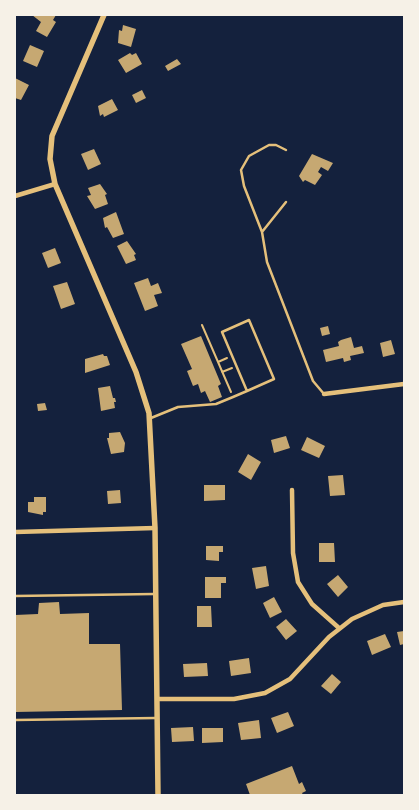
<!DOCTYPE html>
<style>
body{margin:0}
#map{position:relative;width:419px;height:810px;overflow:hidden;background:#14213d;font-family:Figtree,sans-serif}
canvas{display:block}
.frame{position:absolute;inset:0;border:16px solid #f6f1e7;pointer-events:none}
</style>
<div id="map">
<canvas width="419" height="810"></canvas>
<div class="frame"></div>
</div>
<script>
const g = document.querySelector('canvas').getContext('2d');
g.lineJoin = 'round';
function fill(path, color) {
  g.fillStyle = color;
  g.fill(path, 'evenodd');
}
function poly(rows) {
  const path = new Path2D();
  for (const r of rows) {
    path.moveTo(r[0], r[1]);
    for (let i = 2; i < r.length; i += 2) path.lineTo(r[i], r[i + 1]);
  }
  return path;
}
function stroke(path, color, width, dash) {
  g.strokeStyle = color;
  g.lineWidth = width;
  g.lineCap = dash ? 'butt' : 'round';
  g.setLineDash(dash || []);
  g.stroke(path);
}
fill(poly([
 [32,15,56,15,53,20,56,22,47,37,36,31,41,22],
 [123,25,136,29,131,47,118,43,119,30,122,31],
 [30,45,44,51,37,67,23,61],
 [130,53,132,55,136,53,142,64,126,73,118,60],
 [177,59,181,64,168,71,165,66],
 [15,78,29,85,21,100,15,98],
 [142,90,146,98,136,103,132,95],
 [112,99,118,110,104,117,103,114,100,116,98,106],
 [94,149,101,164,88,170,81,154],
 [312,154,333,163,328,171,321,167,318,172,322,175,315,185,305,180,303,182,299,176],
 [100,184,107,194,105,195,108,204,95,209,87,196,91,195,88,188],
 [116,212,124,234,113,238,107,227,105,228,103,218],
 [127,241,136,254,134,255,136,260,126,264,117,246],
 [55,248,61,263,48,268,42,253],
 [148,278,151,286,158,283,162,293,154,295,158,306,145,311,134,283],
 [67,282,75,304,61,309,53,286],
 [328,326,330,334,322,336,320,328],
 [201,336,221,384,218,386,222,397,210,402,205,391,201,393,198,384,193,386,187,371,192,369,181,344],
 [351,337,354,348,362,346,364,353,350,356,351,360,344,362,343,358,326,362,323,350,339,346,338,342,341,340],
 [391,340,395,354,383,357,380,343],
 [103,354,104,356,107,356,110,365,85,373,85,359],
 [110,386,113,398,115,398,116,402,114,402,115,408,101,411,98,388],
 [45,403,47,410,38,411,37,404],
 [120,432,125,443,124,452,111,454,107,438,109,438,109,433],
 [286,436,290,448,274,453,271,440],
 [307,437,325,446,319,458,301,450],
 [248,454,261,462,251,480,238,472],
 [343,475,345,495,330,496,328,476],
 [204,485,225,485,225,500,204,501],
 [120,490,121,503,108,504,107,491],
 [34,497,46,497,46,512,43,512,43,515,28,512,28,502,34,502],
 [319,543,334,543,335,562,319,562],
 [206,546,223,546,223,552,219,552,219,561,206,560],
 [266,566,269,586,256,589,252,568],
 [338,575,348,587,338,597,327,584],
 [205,577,226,577,226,583,221,583,221,598,205,598],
 [274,597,282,612,270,618,263,603],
 [59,602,60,614,89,613,89,644,120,644,122,710,15,712,15,615,38,614,39,603],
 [197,606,211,606,212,627,197,627],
 [286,619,297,631,286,640,276,627],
 [404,631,404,644,400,645,397,632],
 [385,634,391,647,372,655,367,641],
 [249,658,251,673,231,676,229,661],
 [207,663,208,676,184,677,183,664],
 [332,674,341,682,331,694,321,686],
 [288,712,294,726,277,733,271,718],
 [259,720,261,738,241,740,238,723],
 [193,727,194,741,172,742,171,728],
 [202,728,223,728,223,742,202,743],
 [292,766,299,784,302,782,306,791,302,793,303,795,250,795,246,784]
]), '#c6a872');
stroke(poly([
 [202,325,231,392],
 [218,362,227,358],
 [222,372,232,368]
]), '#e5c07b', 2);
stroke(poly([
 [286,202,262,232,267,262,313,381,324,394],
 [262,232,244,186,241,170,249,156,269,145,276,145,286,150],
 [151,418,178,407,216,404,233,397,247,391,274,379,249,320,222,332,247,391],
 [15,596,154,594],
 [15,720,156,718]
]), '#e5c07b', 2.5);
stroke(poly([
 [15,196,55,184],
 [324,394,404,384],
 [292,490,293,553,298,582,312,604,339,628],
 [15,532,155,528],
 [158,699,234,699,265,693,290,679,329,637,352,619,383,605,404,602]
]), '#e5c07b', 4.5);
stroke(poly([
 [104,15,52,136,50,159,55,184,136,372,149,413,155,528,158,795]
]), '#e5c07b', 5.5);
</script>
